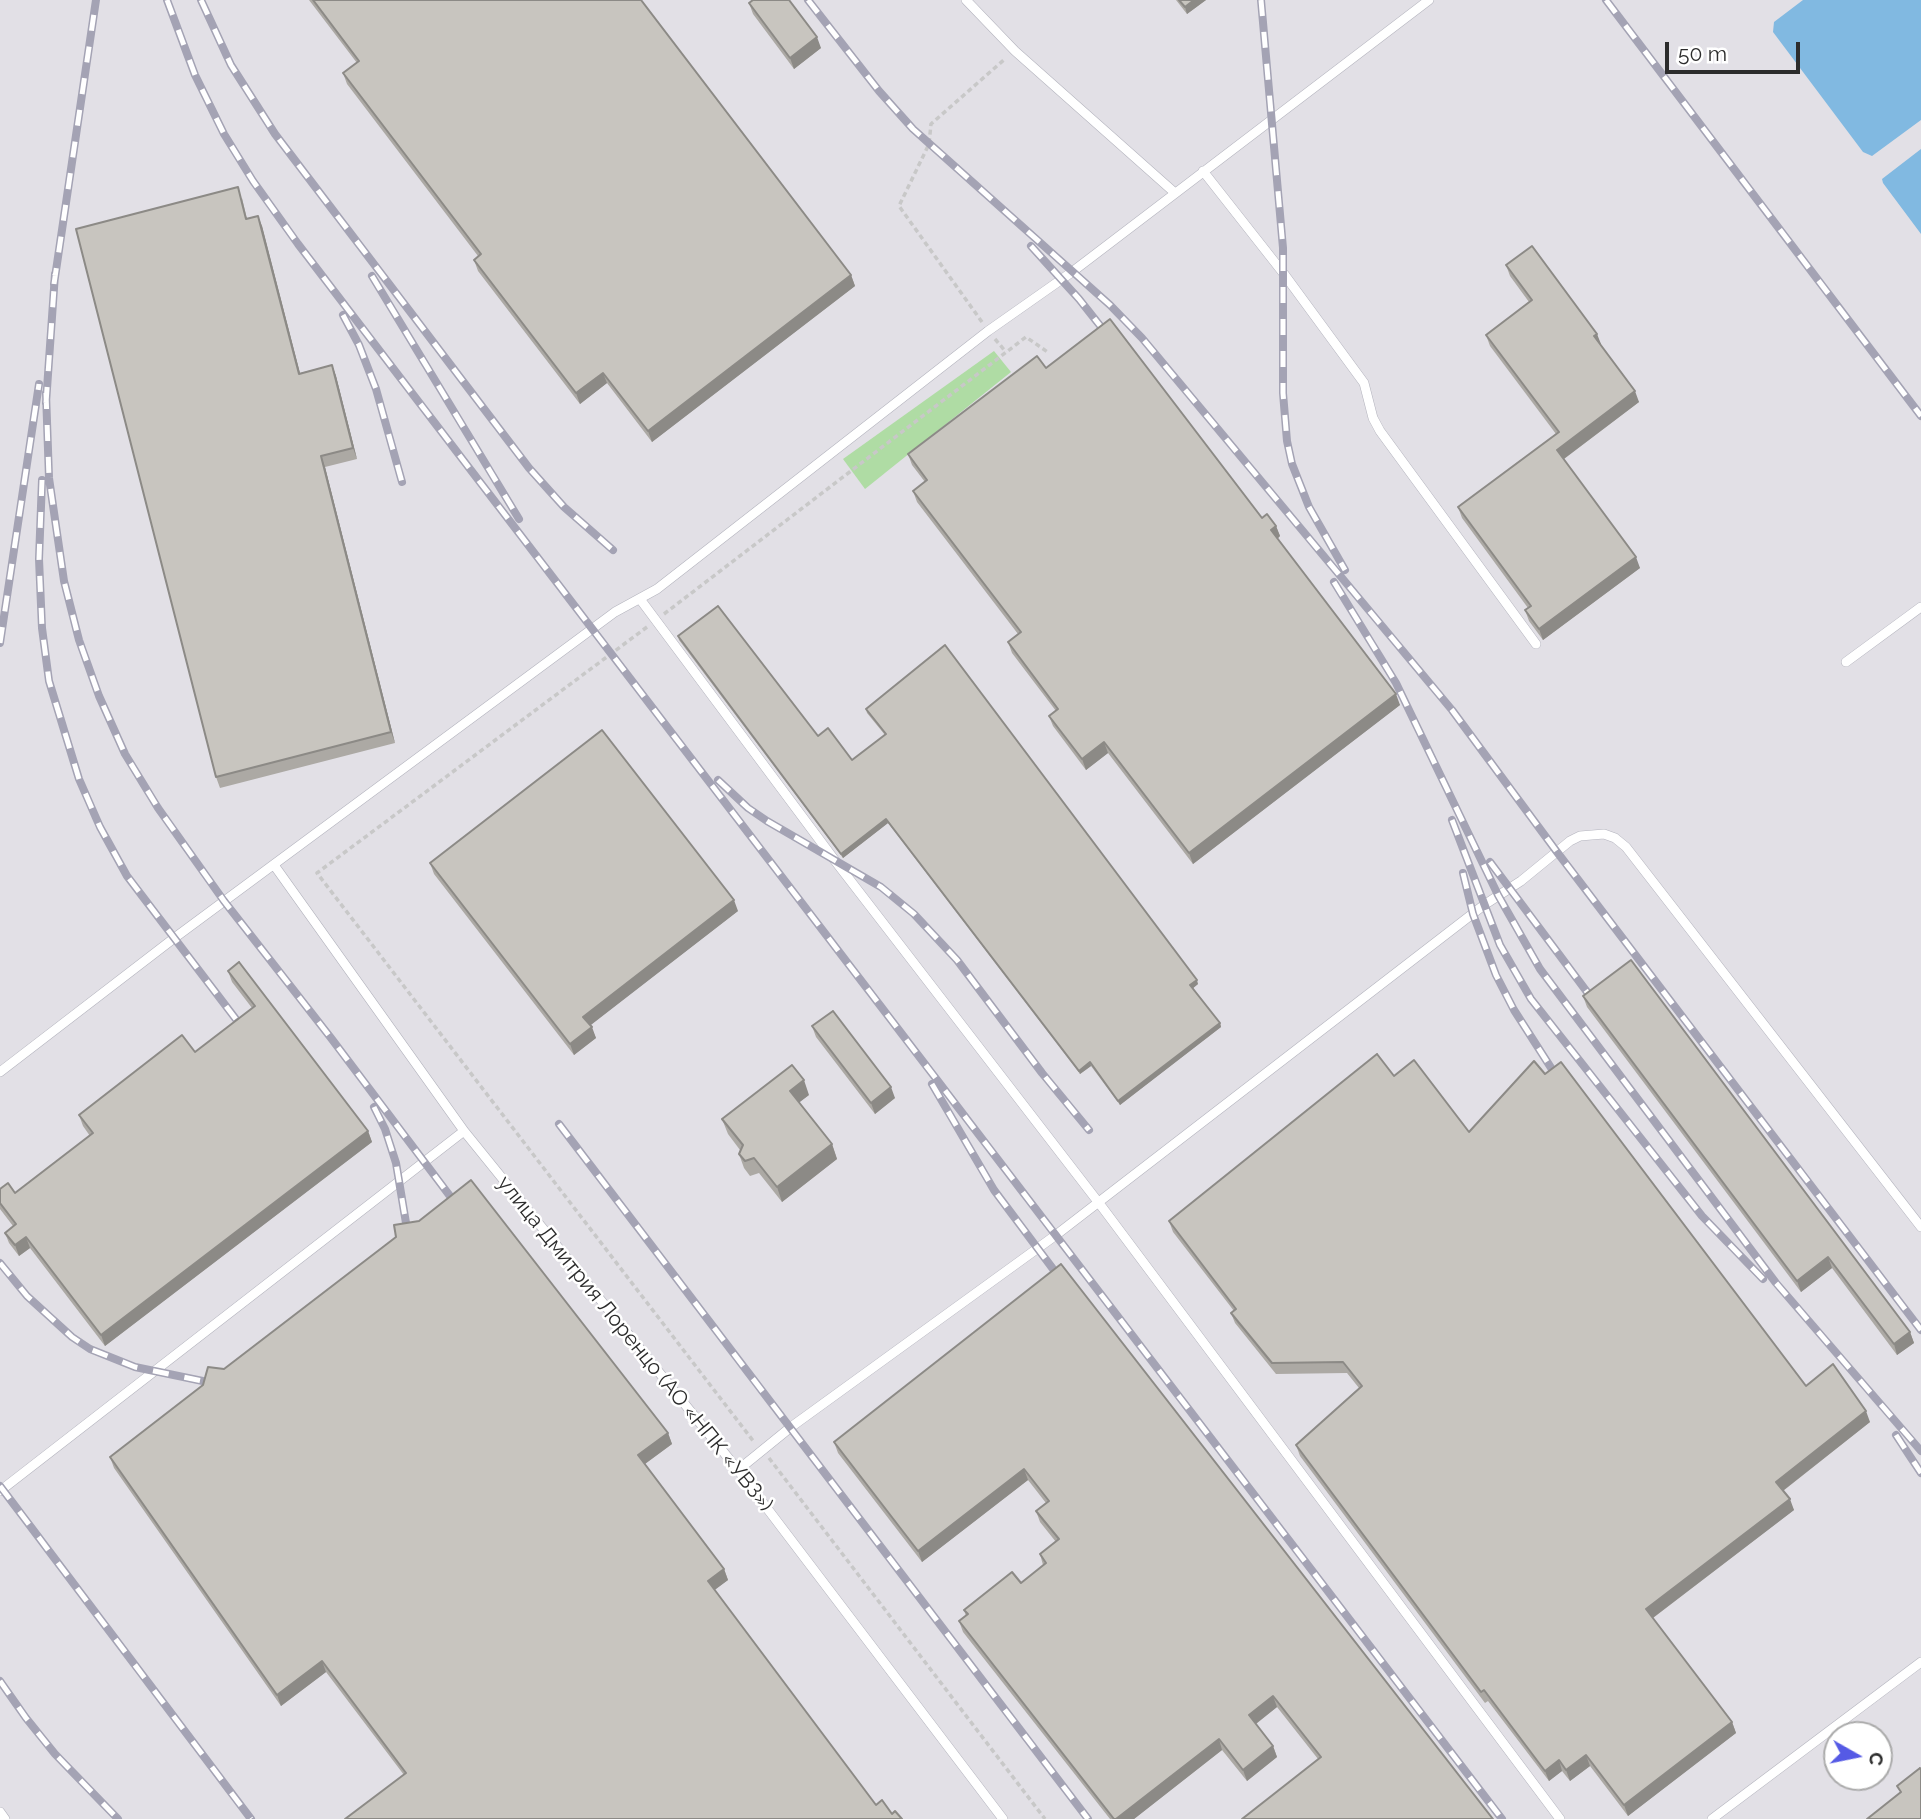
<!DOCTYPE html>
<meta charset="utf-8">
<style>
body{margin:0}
#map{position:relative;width:1921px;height:1819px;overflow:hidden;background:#ece9e0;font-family:Raleway,sans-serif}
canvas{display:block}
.north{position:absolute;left:1823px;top:1721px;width:70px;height:70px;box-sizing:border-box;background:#fff;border:2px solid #ababab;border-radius:50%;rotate:99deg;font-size:19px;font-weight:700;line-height:28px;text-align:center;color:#2c2c2c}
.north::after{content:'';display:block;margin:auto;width:24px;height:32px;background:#555ae5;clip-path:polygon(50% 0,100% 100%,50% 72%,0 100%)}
.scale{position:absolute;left:1665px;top:42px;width:135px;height:32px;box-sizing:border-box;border:4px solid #2c2c2c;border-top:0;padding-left:9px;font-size:21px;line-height:24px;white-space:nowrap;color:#2c2c2c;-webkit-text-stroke:5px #fff;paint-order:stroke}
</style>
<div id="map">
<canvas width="1921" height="1819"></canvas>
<div class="north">С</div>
<div class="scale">50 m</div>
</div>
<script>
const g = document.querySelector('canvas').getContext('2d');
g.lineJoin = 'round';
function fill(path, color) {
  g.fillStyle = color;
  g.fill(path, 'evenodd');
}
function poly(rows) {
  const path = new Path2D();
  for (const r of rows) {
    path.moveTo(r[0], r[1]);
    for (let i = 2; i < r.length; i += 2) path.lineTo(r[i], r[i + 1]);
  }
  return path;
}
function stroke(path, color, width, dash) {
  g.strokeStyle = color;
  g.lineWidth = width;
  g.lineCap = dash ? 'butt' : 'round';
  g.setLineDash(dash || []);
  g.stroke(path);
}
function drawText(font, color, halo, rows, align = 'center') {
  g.font = font + ' Raleway,sans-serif';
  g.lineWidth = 5;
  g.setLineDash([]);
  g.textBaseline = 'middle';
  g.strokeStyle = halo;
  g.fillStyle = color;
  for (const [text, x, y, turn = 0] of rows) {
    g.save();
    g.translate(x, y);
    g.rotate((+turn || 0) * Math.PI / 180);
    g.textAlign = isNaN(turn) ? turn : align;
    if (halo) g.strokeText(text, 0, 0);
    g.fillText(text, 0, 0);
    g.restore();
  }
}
fill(poly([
 [0,0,1921,0,1921,1819,0,1819],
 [1837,1735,1879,1735,1879,1777,1837,1777]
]), '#e2e0e6');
fill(poly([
 [994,351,1011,372,865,489,843,459]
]), '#afdca4');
fill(poly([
 [1803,0,1921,0,1921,120,1872,156,1863,152,1773,32,1774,22],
 [1921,149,1921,234,1883,183,1882,179]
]), '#81b9e1');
const lane = poly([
 [966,0,1015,51,1175,193],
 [1203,171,1284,274,1364,383,1373,418,1380,431,1536,644],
 [640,599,836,862,1102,1207,1560,1819],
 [1846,662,1921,607],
 [274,865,464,1131,738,1470,1003,1819],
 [0,1072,173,939,592,629,615,612,657,589,988,331,1072,272,1429,0],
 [738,1470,791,1427,1056,1235,1484,905,1521,881,1570,841,1580,836,1604,834,1615,838,1626,847,1921,1227],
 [0,1491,464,1131],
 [0,1812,5,1819],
 [1712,1819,1921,1662]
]);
stroke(lane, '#b4b4be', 10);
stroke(poly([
 [982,322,899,206,929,144,931,124,1006,58],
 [995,339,1006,352],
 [664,614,1026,337,1049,353],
 [647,627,317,873,754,1442],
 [769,1458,1045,1819]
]), '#c8c8c8', 3.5, [5, 3.5]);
stroke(lane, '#fff', 9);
const rail = poly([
 [167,0,195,75,224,134,253,181,298,244,1502,1819],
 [201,0,231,65,275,134,529,468,564,507,613,550],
 [808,0,879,91,913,129,1110,305,1142,338,1452,710,1557,852,1921,1330],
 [1261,0,1283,248,1283,393,1287,441,1292,464,1309,507,1345,570],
 [1606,0,1921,416],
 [1031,246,1079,299,1113,342],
 [372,276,519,519],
 [54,284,96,0],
 [343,315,359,345,376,389,402,482],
 [46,393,49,478,64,581,79,640,99,696,125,754,158,808,224,901,331,1038,462,1212],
 [46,403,55,274],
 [42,480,39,559,42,628,49,681,79,779,100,827,127,876,248,1035],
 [1334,582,1396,683,1498,895,1540,969,1776,1283,1921,1451],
 [0,643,39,384],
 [718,780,748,808,767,821,881,887,914,914,957,960,1042,1073,1089,1130],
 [1452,820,1500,945,1531,999,1702,1216,1763,1279],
 [1490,862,1599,1008],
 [1463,873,1473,914,1496,975,1514,1010,1555,1074],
 [932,1084,994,1190,1065,1285],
 [374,1107,385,1129,396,1163,409,1241],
 [559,1124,1088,1819],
 [0,1263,27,1296,72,1337,90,1349,135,1367,222,1385],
 [1896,1435,1921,1473],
 [0,1486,251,1819],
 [0,1681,26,1718,55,1754,118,1819]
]);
stroke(rail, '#a4a3b4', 8);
stroke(rail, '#fff', 5, [16]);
fill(poly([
 [309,0,641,0,851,275,855,286,652,442,607,383,580,404,478,271,474,260,478,256,347,84,343,73,357,63],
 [1176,0,1206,0,1187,14],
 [749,3,821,48,794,69,753,14],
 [242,198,247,219,262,226,300,373,332,365,336,376,357,459,325,467,395,743,220,788,216,777],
 [1506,265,1597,334,1600,345,1639,402,1564,459,1640,568,1543,640,1529,621,1525,610,1528,608,1462,518,1458,507,1556,434,1490,346,1486,335,1529,302,1510,276],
 [1046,368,1262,518,1276,526,1280,536,1277,539,1400,705,1193,864,1108,753,1086,770,1053,726,1049,716,1056,711,1012,653,1008,642,1018,634,917,502,913,491,925,482,912,465,908,454],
 [678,636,852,760,885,735,867,713,866,709,1198,984,1193,988,1220,1023,1221,1027,1120,1105,1091,1066,1080,1074,888,823,843,858,679,640],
 [430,863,738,911,590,1025,596,1038,574,1055,434,874],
 [228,971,368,1131,372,1142,105,1346,30,1248,19,1256,9,1243,5,1233,13,1226,0,1209,0,1189,15,1193,90,1136,83,1126,79,1115,195,1052,252,1008,232,982],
 [1583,996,1910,1332,1914,1343,1897,1355,1832,1268,1801,1292,1587,1007],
 [812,1026,895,1098,875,1114,816,1037],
 [1394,1076,1806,1386,1870,1422,1783,1491,1794,1510,1653,1618,1732,1722,1736,1733,1628,1816,1590,1766,1570,1781,1562,1771,1549,1781,1488,1701,1485,1703,1300,1456,1296,1445,1359,1388,1347,1373,1276,1374,1235,1323,1231,1313,1234,1311,1173,1232,1169,1221],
 [809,1095,799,1102,832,1144,837,1159,782,1202,759,1173,750,1176,744,1168,739,1154,740,1150,728,1134,722,1119],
 [1061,1264,1493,1819,1318,1759,1277,1707,1256,1724,1273,1746,1277,1757,1247,1781,1222,1750,1134,1819,1110,1819,963,1632,959,1621,966,1616,964,1610,1021,1583,1043,1565,1040,1554,1056,1542,1040,1522,1036,1511,1046,1503,1028,1480,922,1562,838,1453,834,1442],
 [668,1433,672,1444,645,1464,724,1569,728,1580,714,1590,876,1805,902,1819,404,1775,326,1672,281,1706,114,1468,110,1457]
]), '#aca9a4');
fill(poly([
 [1194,0,1206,0,1187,14,1185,7],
 [817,37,821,48,794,69,790,58],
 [258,216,262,226,303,385,299,374],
 [851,275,855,286,652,442,648,431],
 [1597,334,1601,344,1598,347,1594,336],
 [332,365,336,376,357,459,353,448],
 [603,373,607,383,580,404,576,393],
 [1635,391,1639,402,1561,461,1557,450],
 [321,456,325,467,395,743,391,732],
 [1276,526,1280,536,1275,541,1271,530],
 [1636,557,1640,568,1543,640,1539,629],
 [1396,694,1400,705,1193,864,1189,853],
 [1104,742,1108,753,1086,770,1082,759],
 [886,819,888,823,843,858,841,854],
 [734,900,738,911,587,1028,583,1017],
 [1197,980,1198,984,1192,989,1190,985],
 [1220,1023,1221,1027,1120,1105,1118,1101],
 [592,1027,596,1038,574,1055,570,1044],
 [1090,1062,1091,1066,1080,1074,1079,1071],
 [804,1080,809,1095,796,1105,790,1091],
 [891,1087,895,1098,875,1114,871,1103],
 [368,1131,372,1142,105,1346,101,1335],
 [832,1144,837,1159,782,1202,777,1187],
 [26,1237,30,1248,19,1256,15,1245],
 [1828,1257,1832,1268,1801,1292,1797,1281],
 [1910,1332,1914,1343,1897,1355,1894,1344],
 [1866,1411,1870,1422,1780,1493,1776,1482],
 [668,1433,672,1444,642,1466,638,1455],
 [1024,1469,1028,1480,922,1562,918,1551],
 [1790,1499,1794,1510,1650,1620,1646,1609],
 [724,1569,728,1580,712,1592,708,1581],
 [322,1661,326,1672,281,1706,277,1695],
 [1273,1696,1277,1707,1253,1726,1249,1715],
 [1732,1722,1736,1733,1628,1816,1624,1805],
 [1219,1739,1222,1750,1134,1819,1116,1819],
 [1273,1746,1277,1757,1247,1781,1243,1770],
 [1586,1755,1590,1766,1570,1781,1566,1770],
 [1559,1760,1562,1771,1549,1781,1545,1771]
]), '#8c8a86');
const building = poly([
 [313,0,641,0,851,275,648,431,603,373,576,393,474,260,481,254,343,73,359,61,313,0],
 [753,0,789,0,817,37,790,58,749,3,753,0],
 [1179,0,1194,0,1185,7,1179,0],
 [238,187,246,219,258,216,299,374,332,365,353,448,321,456,391,732,216,777,76,229,238,187],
 [1532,246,1597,334,1594,336,1635,391,1557,450,1636,557,1539,629,1525,610,1531,606,1458,507,1559,432,1486,335,1532,300,1506,265,1532,246],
 [1110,319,1262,518,1267,514,1276,526,1271,530,1396,694,1189,853,1104,742,1082,759,1049,716,1058,709,1008,642,1021,632,913,491,927,480,908,454,1037,356,1046,368,1110,319],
 [718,606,818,736,828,728,852,760,886,734,866,709,945,645,1197,980,1190,985,1220,1023,1118,1101,1090,1062,1079,1071,886,819,841,854,678,636,718,606],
 [602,730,734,900,583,1017,592,1027,570,1044,430,863,602,730],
 [1631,960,1910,1332,1894,1344,1828,1257,1797,1281,1583,996,1631,960],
 [239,962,368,1131,101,1335,26,1237,15,1245,5,1233,16,1224,0,1203,0,1189,8,1183,15,1193,93,1133,79,1115,182,1035,195,1052,255,1006,228,971,239,962],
 [833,1011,891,1087,871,1103,812,1026,833,1011],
 [1377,1054,1394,1076,1414,1060,1469,1132,1534,1061,1545,1074,1561,1062,1806,1386,1833,1364,1866,1411,1776,1482,1790,1499,1646,1609,1732,1722,1624,1805,1586,1755,1566,1770,1559,1760,1545,1771,1484,1690,1481,1692,1296,1445,1362,1386,1343,1362,1272,1363,1231,1313,1236,1309,1169,1221,1377,1054],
 [792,1065,804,1080,790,1091,832,1144,777,1187,754,1158,745,1161,739,1154,743,1145,722,1119,792,1065],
 [471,1180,668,1433,638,1455,724,1569,708,1581,876,1805,882,1800,892,1814,895,1811,902,1819,345,1819,406,1773,322,1661,277,1695,110,1457,203,1385,208,1367,224,1369,396,1237,394,1225,419,1221,471,1180],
 [1061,1264,1493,1819,1242,1819,1321,1757,1273,1696,1249,1715,1273,1746,1243,1770,1219,1739,1116,1819,1114,1819,959,1621,968,1614,964,1610,1012,1572,1021,1583,1046,1563,1040,1554,1059,1539,1036,1511,1049,1501,1024,1469,918,1551,834,1442,1061,1264],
 [1920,1768,1921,1770,1921,1819,1867,1819,1901,1792,1897,1786,1920,1768]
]);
fill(building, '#c8c5bf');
stroke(building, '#8c8a86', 2);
drawText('21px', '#2c2c2c', '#fff', [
 ["улица Дмитрия Лоренцо (АО «НПК «УВЗ»)",635,1344,51]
]);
</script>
